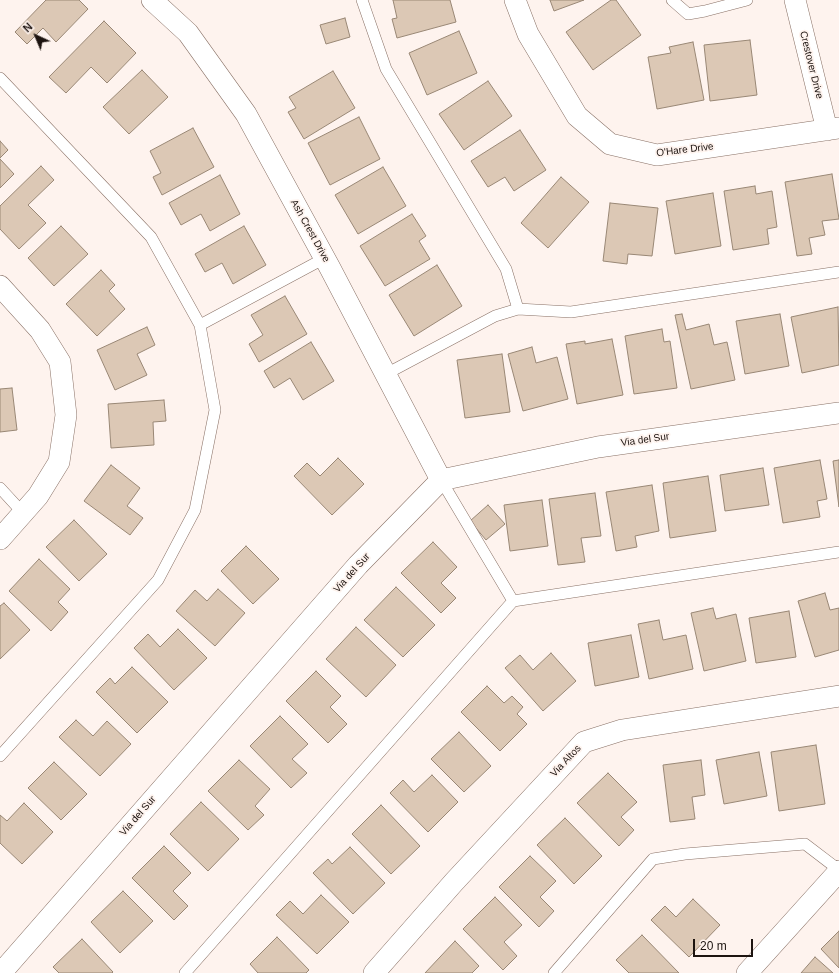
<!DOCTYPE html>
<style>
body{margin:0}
#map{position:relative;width:839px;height:973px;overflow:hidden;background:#fef3ee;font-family:Helvetica,sans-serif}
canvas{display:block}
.north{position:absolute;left:16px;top:16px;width:40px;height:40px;-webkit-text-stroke:3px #fef3ee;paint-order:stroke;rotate:316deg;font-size:11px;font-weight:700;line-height:16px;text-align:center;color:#1d1410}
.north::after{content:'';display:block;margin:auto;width:14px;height:18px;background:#1d1410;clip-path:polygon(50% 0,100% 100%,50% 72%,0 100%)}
.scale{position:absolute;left:693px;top:939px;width:60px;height:18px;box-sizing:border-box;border:2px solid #1d1410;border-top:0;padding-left:5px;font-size:12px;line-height:14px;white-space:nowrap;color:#1d1410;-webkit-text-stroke:3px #fef3ee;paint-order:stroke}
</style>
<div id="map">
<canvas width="839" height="973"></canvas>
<div class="north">N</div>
<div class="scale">20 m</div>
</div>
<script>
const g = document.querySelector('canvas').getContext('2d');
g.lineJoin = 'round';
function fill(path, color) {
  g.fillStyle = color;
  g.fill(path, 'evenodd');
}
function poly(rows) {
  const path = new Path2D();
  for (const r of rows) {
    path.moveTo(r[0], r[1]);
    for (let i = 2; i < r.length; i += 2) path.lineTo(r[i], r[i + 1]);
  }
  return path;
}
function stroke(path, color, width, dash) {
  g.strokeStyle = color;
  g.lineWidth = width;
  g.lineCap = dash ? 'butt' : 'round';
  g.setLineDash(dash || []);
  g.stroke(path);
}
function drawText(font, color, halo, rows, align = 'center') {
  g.font = font + ' Helvetica,sans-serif';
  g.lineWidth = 3.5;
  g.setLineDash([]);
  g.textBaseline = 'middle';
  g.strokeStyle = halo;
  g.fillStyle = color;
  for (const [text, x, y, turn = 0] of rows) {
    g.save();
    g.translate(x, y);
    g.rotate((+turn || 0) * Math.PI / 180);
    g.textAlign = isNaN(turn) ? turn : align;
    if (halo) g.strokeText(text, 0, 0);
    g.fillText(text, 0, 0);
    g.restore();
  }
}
const building = poly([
 [46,0,79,0,88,9,56,42,43,28,27,44,15,32,46,0],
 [393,0,450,0,456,22,397,38,392,19,397,18,393,0],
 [550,0,584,0,554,11,550,0],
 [611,0,616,0,641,35,593,70,566,32,611,0],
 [345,18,350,37,326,44,320,25,345,18],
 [104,21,136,53,107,83,91,67,66,93,49,77,104,21],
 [459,31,477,73,427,95,409,53,459,31],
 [750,40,757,95,710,101,704,45,750,40],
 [693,42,704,100,657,109,648,57,671,53,669,47,693,42],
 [142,70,168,97,129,134,103,107,142,70],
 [333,71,355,108,304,139,288,112,296,108,289,97,333,71],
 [488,81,512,116,464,150,439,114,488,81],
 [359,117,380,159,330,185,308,143,359,117],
 [193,128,214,167,162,195,153,177,161,173,150,151,193,128],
 [520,130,546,170,514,191,505,177,488,187,471,161,520,130],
 [0,141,8,150,0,158,0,141],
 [0,159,14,174,0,188,0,159],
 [41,166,54,180,28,205,46,223,19,249,0,229,0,206,41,166],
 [383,167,406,206,358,234,335,195,383,167],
 [832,174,839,219,822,221,825,235,809,238,812,254,797,256,785,182,832,174],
 [220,175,240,214,210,231,201,214,181,225,169,203,220,175],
 [561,177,589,202,548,248,521,223,561,177],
 [755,186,756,194,772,191,777,227,767,229,769,244,733,250,724,191,755,186],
 [713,193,721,246,675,254,666,201,713,193],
 [610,203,658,208,652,256,628,254,627,264,603,261,610,203],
 [412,214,426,236,419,241,430,259,385,286,360,246,412,214],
 [61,226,88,254,54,286,28,258,61,226],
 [244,226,266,265,233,284,222,263,205,272,195,254,244,226],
 [437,265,462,306,414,336,389,295,437,265],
 [101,270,115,285,109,291,125,309,97,336,66,304,101,270],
 [285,296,307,334,259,362,249,344,263,335,251,315,285,296],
 [838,307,839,365,802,373,791,317,838,307],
 [682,314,686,330,709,324,714,345,727,342,735,380,691,389,675,315,682,314],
 [780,314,789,366,745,374,736,321,780,314],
 [147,327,155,345,137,354,147,375,115,390,97,350,147,327],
 [662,329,664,342,670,341,677,388,634,394,625,336,662,329],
 [612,339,623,395,577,404,566,344,585,341,585,344,612,339],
 [311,342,334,381,303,400,290,378,274,388,264,371,311,342],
 [532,347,536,363,557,357,568,399,523,411,508,354,532,347],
 [502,354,510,412,465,418,457,360,502,354],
 [12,388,17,430,0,432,0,389,12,388],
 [164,400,166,421,153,422,154,445,111,448,108,404,164,400],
 [338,458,364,484,332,515,294,476,307,463,320,476,338,458],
 [820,460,827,499,817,501,820,517,783,523,774,468,820,460],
 [839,460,839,507,833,461,839,460],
 [111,465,140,488,127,506,143,518,130,535,84,501,111,465],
 [763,468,769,505,725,511,720,475,763,468],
 [708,476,716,531,670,538,663,483,708,476],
 [652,485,659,531,635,536,637,547,616,551,606,492,652,485],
 [595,493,601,536,581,538,585,562,558,565,549,499,595,493],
 [542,500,548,546,510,551,504,505,542,500],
 [488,505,505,524,486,540,470,521,488,505],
 [74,520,107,554,79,581,46,547,74,520],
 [433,542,457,567,441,583,456,598,441,613,401,573,433,542],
 [246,546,279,579,253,604,221,571,246,546],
 [39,559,70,589,58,602,68,612,51,631,9,591,39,559],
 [396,587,435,625,403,657,364,620,396,587],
 [218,589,245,613,215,646,176,611,195,590,207,601,218,589],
 [825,593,830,610,839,608,839,650,815,657,798,601,825,593],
 [4,603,30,630,0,659,0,606,4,603],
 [713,608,716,619,736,614,746,661,704,671,691,613,713,608],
 [789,611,796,657,756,663,749,618,789,611],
 [659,620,663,640,686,635,693,669,649,679,638,624,659,620],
 [356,627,396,665,366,697,326,659,356,627],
 [178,629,207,658,174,690,134,648,148,634,160,647,178,629],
 [631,635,639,677,595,686,588,643,631,635],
 [551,653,576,681,543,711,505,668,520,655,533,670,551,653],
 [132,667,168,702,137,733,96,692,110,678,115,684,132,667],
 [316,671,341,696,330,707,347,724,328,743,286,701,316,671],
 [487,686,504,703,512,696,523,707,517,714,527,724,500,751,461,712,487,686],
 [280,716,308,744,292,759,307,773,291,788,250,746,280,716],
 [76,720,93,736,107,721,131,744,100,776,59,737,76,720],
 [459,732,491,766,464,792,431,759,459,732],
 [816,745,825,804,779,811,771,752,816,745],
 [759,752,767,796,724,804,716,760,759,752],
 [239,760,270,789,255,806,264,815,248,830,208,791,239,760],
 [701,760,705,795,692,797,695,819,670,822,663,765,701,760],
 [54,762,87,794,61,820,28,788,54,762],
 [608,773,637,802,621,817,634,830,619,846,577,803,608,773],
 [432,775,458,802,428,832,390,793,403,780,414,792,432,775],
 [201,802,239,839,208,871,170,834,201,802],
 [24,803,53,832,22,864,0,843,0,815,7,821,24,803],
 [381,805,420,846,391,874,352,834,381,805],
 [565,818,602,856,574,884,537,845,565,818],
 [164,846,191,873,173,891,188,906,174,920,132,878,164,846],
 [350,847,385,883,353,914,313,873,328,859,332,864,350,847],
 [530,856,556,881,540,897,554,911,539,927,499,887,530,856],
 [123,891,153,921,120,953,91,922,123,891],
 [321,895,349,922,317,954,276,915,290,901,303,914,321,895],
 [495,897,522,925,504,942,517,956,503,970,463,929,495,897],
 [693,899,720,925,689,957,651,920,665,906,676,917,693,899],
 [839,931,839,968,821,949,839,931],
 [642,935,679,973,629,973,616,960,642,935],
 [277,937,309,970,306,973,258,973,250,964,277,937],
 [82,939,113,972,112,973,59,973,53,967,82,939],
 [455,941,479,966,472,973,425,973,455,941],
 [815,957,833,973,801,973,815,957]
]);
fill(building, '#dcc8b5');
stroke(building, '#998775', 1);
const service = poly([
 [362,0,386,69,506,269,518,309,571,312,839,272],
 [672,0,688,14,705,11,747,0],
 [0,78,151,237,200,325,215,410,195,510,158,580,0,756],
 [200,325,325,258],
 [386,374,495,316,518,309],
 [441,480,513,601],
 [0,488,23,513],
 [185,973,513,601,839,552],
 [554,973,653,859,685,854,805,844,839,870]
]);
const minor = poly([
 [152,0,188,33,246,114,330,268,441,480],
 [515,0,528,34,577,116,610,144,657,155,839,128],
 [795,0,827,130],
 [0,286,40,330,60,362,66,415,59,462,38,496,0,539],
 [1,973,358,565,441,480,598,447,839,413],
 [374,973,454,882,584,742,622,730,839,696],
 [747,973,839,871]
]);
stroke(service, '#897166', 12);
stroke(minor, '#897166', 22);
stroke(service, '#fff', 11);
stroke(minor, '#fff', 21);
drawText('10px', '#1d1410', '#fef3ee', [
 ["Crestover Drive",811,65,76],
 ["O'Hare Drive",685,150,-7],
 ["Ash Crest Drive",310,231,61],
 ["Via del Sur",645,440,-8],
 ["Via del Sur",352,573,-48],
 ["Via Altos",566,761,-47],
 ["Via del Sur",138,816,-49]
]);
</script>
